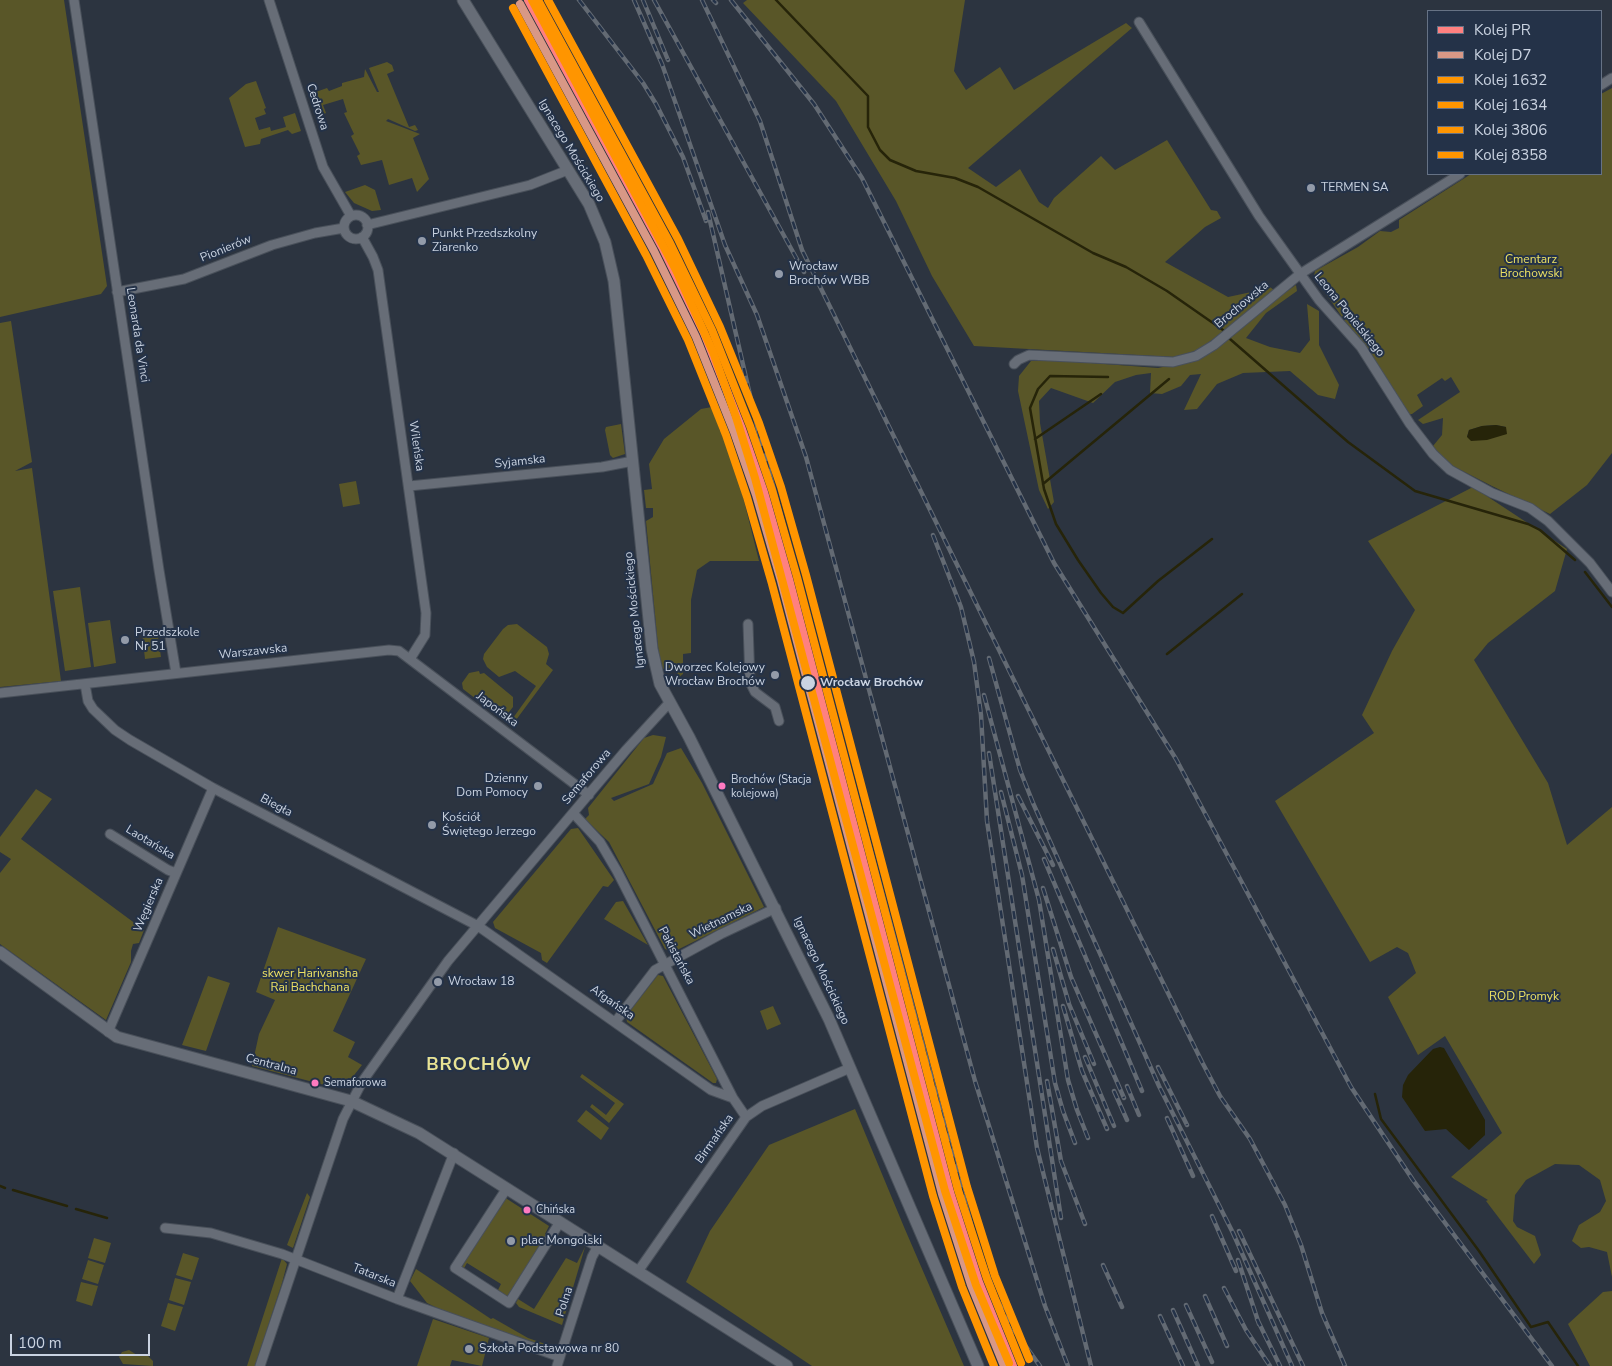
<!DOCTYPE html>
<meta charset="utf-8">
<style>
body{margin:0}
#map{position:relative;width:1612px;height:1366px;overflow:hidden;background:#2c3440;font-family:"Nunito Sans",sans-serif}
canvas{display:block}
.legend{position:absolute;left:1427px;top:10px;width:175px;height:165px;box-sizing:border-box;background:#243248;border:1px solid #667285;margin:0;padding:6px 9px;list-style:none;font-size:15px;color:#cad3e1}
.legend li{display:flex;align-items:center;gap:10px;height:25px}
.legend b{width:25px;border:1px solid #667285}
.scale{position:absolute;left:10px;top:1334px;width:140px;height:22px;box-sizing:border-box;border:2px solid #cad3e1;border-top:0;padding-left:6px;font-size:15px;line-height:18px;white-space:nowrap;color:#cad3e1;-webkit-text-stroke:4px #243248;paint-order:stroke}
</style>
<div id="map">
<canvas width="1612" height="1366"></canvas>
<ul class="legend">
<li><b style="height:6px;background:#ff8080"></b>Kolej PR</li>
<li><b style="height:6px;background:#d89886"></b>Kolej D7</li>
<li><b style="height:6px;background:#ff9500"></b>Kolej 1632</li>
<li><b style="height:6px;background:#ff9500"></b>Kolej 1634</li>
<li><b style="height:6px;background:#ff9500"></b>Kolej 3806</li>
<li><b style="height:6px;background:#ff9500"></b>Kolej 8358</li>
</ul>
<div class="scale">100 m</div>
</div>
<script>
const g = document.querySelector('canvas').getContext('2d');
g.lineJoin = 'round';
function fill(path, color) {
  g.fillStyle = color;
  g.fill(path, 'evenodd');
}
function poly(rows) {
  const path = new Path2D();
  for (const r of rows) {
    if (r.length === 3) {
      path.moveTo(r[0] + r[2], r[1]);
      path.arc(r[0], r[1], r[2], 0, 2 * Math.PI);
      continue;
    }
    path.moveTo(r[0], r[1]);
    for (let i = 2; i < r.length; i += 2) path.lineTo(r[i], r[i + 1]);
  }
  return path;
}
function stroke(path, color, width, dash) {
  g.strokeStyle = color;
  g.lineWidth = width;
  g.lineCap = dash ? 'butt' : 'round';
  g.setLineDash(dash || []);
  g.stroke(path);
}
function drawText(font, color, halo, rows, align = 'center') {
  g.font = font + ' "Nunito Sans",sans-serif';
  g.lineWidth = 4;
  g.setLineDash([]);
  g.textBaseline = 'middle';
  g.strokeStyle = halo;
  g.fillStyle = color;
  for (const [text, x, y, turn = 0] of rows) {
    g.save();
    g.translate(x, y);
    g.rotate((+turn || 0) * Math.PI / 180);
    g.textAlign = isNaN(turn) ? turn : align;
    if (halo) g.strokeText(text, 0, 0);
    g.fillText(text, 0, 0);
    g.restore();
  }
}
fill(poly([
 [0,0,64,0,107,286,101,294,0,317],
 [747,0,965,0,954,71,966,90,1000,67,1014,90,1126,23,1132,28,968,168,996,187,1020,169,1039,202,1048,208,1054,198,1101,156,1115,170,1167,140,1211,210,1217,211,1221,218,1205,227,1165,262,1228,297,1256,291,1267,285,1274,290,1233,325,1198,350,1174,357,974,346,932,276,896,201,836,101,743,3],
 [387,62,392,65,394,71,387,74,409,127,415,125,418,130,415,131,388,119,386,121,420,134,413,138,429,179,417,192,412,178,389,185,382,160,361,165,357,156,360,154,351,136,354,134,344,113,347,112,343,99,323,105,326,113,320,116,313,93,327,88,329,91,342,86,342,83,364,77,365,69,377,92,379,92,369,68],
 [256,81,266,108,264,109,266,114,255,118,259,130,270,127,271,131,286,127,283,117,295,113,301,131,292,134,288,130,261,139,260,144,245,147,229,98,246,84],
 [1612,88,1612,453,1587,485,1550,514,1492,486,1451,465,1439,456,1433,446,1442,435,1443,418,1423,424,1418,420,1460,392,1451,377,1445,381,1442,378,1417,395,1423,406,1412,414,1408,414,1314,276,1315,271,1358,247,1380,231,1391,232,1399,228,1399,220,1471,174,1601,174,1601,94],
 [1496,425,1506,427,1506,434,1467,437,1469,430,1482,426],
 [365,185,375,190,381,210,372,211,354,203,345,192],
 [1296,285,1297,291,1266,313,1246,338,1270,347,1300,353,1310,340,1307,304,1319,311,1319,345,1339,385,1335,399,1318,395,1290,371,1243,373,1217,384,1197,409,1184,410,1201,374,1190,375,1181,386,1162,394,1150,393,1151,373,1136,375,1115,382,1093,403,1051,388,1039,401,1040,423,1054,502,1048,509,1039,490,1018,391,1019,376,1031,361,1051,360,1158,368,1182,363],
 [11,321,32,462,15,471,32,468,61,681,0,687,0,323],
 [712,407,720,431,723,430,738,477,759,561,710,561,697,570,691,600,691,653,683,654,683,674,678,678,677,668,661,669,660,667,646,521,653,517,653,508,646,508,644,490,652,489,649,464,664,439,701,409],
 [621,424,625,454,613,458,610,455,605,430,606,427],
 [356,481,360,504,343,507,339,484],
 [1473,487,1567,549,1555,591,1488,643,1474,660,1548,783,1567,845,1612,807,1612,1277,1607,1252,1589,1247,1581,1248,1572,1241,1579,1225,1600,1212,1606,1201,1600,1180,1579,1165,1555,1164,1526,1180,1515,1195,1513,1221,1517,1227,1535,1236,1541,1255,1534,1264,1486,1201,1488,1200,1451,1177,1502,1133,1445,1036,1418,1055,1388,997,1416,973,1408,953,1397,947,1370,962,1275,801,1374,733,1362,715,1392,651,1415,610,1368,541],
 [80,587,91,667,65,671,53,591],
 [110,620,116,663,94,667,88,623],
 [517,624,547,647,549,654,546,664,553,670,516,720,513,718,536,686,515,671,499,677,487,667,483,659,484,654,503,629,508,625],
 [157,630,161,657,145,659,142,632],
 [479,671,480,674,484,673,513,697,513,707,505,717,501,718,463,689,462,683,469,673],
 [653,735,666,737,661,757,649,784,611,798,614,801,653,784,667,753,681,748,702,783,764,907,673,952,665,949,609,842,585,819,589,815,588,808,644,738],
 [36,789,52,799,21,839,144,930,139,943,133,944,131,951,131,962,106,1020,0,944,0,873,11,859,0,852,0,837],
 [578,828,614,880,608,887,603,886,547,963,542,960,541,953,495,928,493,922,571,829],
 [623,901,648,945,604,919,616,902],
 [278,927,366,959,333,1031,355,1042,348,1057,362,1065,344,1088,336,1088,252,1066,259,1034,275,1000,256,992],
 [658,975,663,976,717,1079,716,1083,713,1083,627,1022,626,1016],
 [208,976,230,983,206,1051,182,1045],
 [773,1006,781,1024,767,1030,760,1011],
 [582,1074,624,1104,609,1123,590,1107,592,1104,606,1115,615,1103,580,1077],
 [855,1109,904,1227,964,1366,812,1366,686,1282,710,1231,769,1145],
 [586,1110,609,1128,601,1140,577,1121],
 [307,1193,310,1197,293,1248,287,1245],
 [504,1197,549,1226,545,1234,548,1236,510,1296,505,1297,497,1292,501,1284,467,1263,463,1270,461,1265],
 [94,1238,111,1243,105,1263,88,1258],
 [585,1247,562,1325,519,1307,516,1303,518,1299,534,1309,566,1258,577,1263],
 [183,1253,199,1258,192,1280,176,1275],
 [282,1258,287,1264,282,1283,255,1366,247,1366],
 [88,1260,104,1265,98,1284,82,1279],
 [416,1269,491,1319,493,1318,528,1338,554,1347,552,1351,520,1340,505,1332,496,1332,458,1318,427,1303,410,1281],
 [175,1278,191,1282,184,1305,169,1300],
 [81,1282,98,1286,92,1306,76,1301],
 [1612,1291,1612,1366,1590,1366,1568,1324,1603,1292],
 [168,1303,183,1307,175,1331,161,1326],
 [433,1319,489,1338,482,1366,452,1360,450,1366,417,1366],
 [129,1350,137,1355,148,1356,153,1361,153,1366,123,1364,119,1357,122,1352]
]), '#595628');
fill(poly([
 [1496,425,1506,427,1507,434,1487,440,1471,441,1467,437,1469,430,1482,426],
 [1440,1047,1444,1048,1485,1120,1485,1135,1469,1150,1446,1129,1425,1131,1402,1097,1403,1085,1408,1075,1433,1049]
]), '#262409');
stroke(poly([
 [776,0,868,96,868,127,880,150,890,160,916,171,955,178,978,187,1093,253,1126,267,1167,291,1223,330],
 [1230,339,1348,442,1415,491,1528,524,1540,530,1575,560],
 [1108,377,1050,376,1038,389,1030,408,1044,489,1056,524,1078,560,1101,593,1113,607,1123,613,1158,581,1212,539],
 [1035,439,1101,394],
 [1043,484,1169,379],
 [1585,572,1612,607],
 [1167,654,1242,594],
 [1375,1094,1381,1119,1479,1251,1531,1327,1548,1322,1578,1366],
 [0,1186,5,1188],
 [13,1190,67,1206],
 [76,1209,107,1218]
]), '#262409', 2.5);
const minor = poly([
 [74,0,159,570,176,673],
 [269,0,323,167,351,216],
 [1139,22,1259,216,1319,300,1361,347,1410,424,1433,454,1450,470,1492,493,1530,508,1548,521,1590,563,1612,592],
 [1601,85,1612,78],
 [356,227,12],
 [367,225,530,185,568,170],
 [362,237,373,257,378,270,426,613,425,635,410,659],
 [117,292,184,279,272,245,315,233,344,228],
 [1014,364,1018,360,1029,355,1173,362,1196,356,1214,345,1300,274,1460,174],
 [409,486,602,467,633,461],
 [748,624,750,682,755,692,775,707,779,721],
 [85,684,88,701,93,709,115,730,130,740,213,788,478,926,711,1090,733,1098],
 [0,693,389,650,399,651,589,795],
 [573,813,600,842,617,871,733,1098,746,1117],
 [110,834,168,870,176,873],
 [616,1021,655,970,721,934,776,908],
 [108,1032,213,788],
 [507,1188,455,1268,509,1303,560,1222],
 [165,1228,211,1233,282,1254,397,1299,560,1357],
 [639,1270,746,1117,762,1106,850,1068],
 [397,1299,454,1153],
 [260,1366,343,1119,362,1082,448,961,626,750,670,702],
 [557,1366,592,1257,598,1246]
]);
const tertiary = poly([
 [463,0,589,204,605,242,614,281,652,649,660,684,689,737,829,1019,978,1366],
 [0,952,117,1037,351,1101,419,1133,787,1366]
]);
stroke(minor, '#49505a', 11);
stroke(tertiary, '#49505a', 13);
stroke(minor, '#676d77', 9);
stroke(tertiary, '#676d77', 11);
const rail = poly([
 [579,0,643,83,656,104,683,157,706,221],
 [634,0,662,64,725,245,757,315,806,457,975,1081,1045,1306,1068,1366],
 [643,0,668,60],
 [654,0,804,272],
 [702,0,760,121,802,250,1202,1062,1220,1096,1250,1139,1285,1205,1301,1245,1322,1313,1345,1366],
 [713,0,716,3],
 [731,0,814,104,862,178,1054,563,1176,759,1351,1087,1413,1180,1552,1366],
 [708,212,758,430,976,1243,996,1298,1014,1330,1040,1366],
 [933,535,961,607,974,662,981,715,987,821,1037,1148,1091,1366],
 [989,658,1020,770,1033,803,1159,1086,1233,1233,1292,1366],
 [984,695,1039,900,1068,1080,1077,1110,1088,1138],
 [989,753,1061,1218],
 [1001,792,1022,875,1055,1083,1063,1111,1075,1143],
 [1018,796,1053,865],
 [1044,859,1142,1091],
 [1043,888,1071,977,1124,1098],
 [1053,949,1069,1004,1094,1064],
 [1063,1006,1082,1071,1107,1129],
 [1085,1057,1114,1126],
 [1158,1067,1187,1125],
 [1047,1081,1061,1161,1085,1224],
 [1127,1086,1139,1115],
 [1114,1091,1127,1120],
 [1167,1118,1193,1176],
 [1212,1216,1236,1271],
 [1239,1231,1303,1366],
 [1238,1260,1259,1324],
 [1103,1265,1122,1307],
 [1224,1288,1246,1330,1270,1366],
 [1205,1296,1227,1346],
 [1186,1305,1212,1362],
 [1173,1310,1198,1366],
 [1160,1316,1183,1366],
 [1257,1319,1280,1366]
]);
stroke(rail, '#636a73', 4.5);
stroke(rail, '#243248', 2.5, [8]);
stroke(poly([
 [528,0,662,247,704,333,742,429,764,492,789,579,950,1192,979,1282,1013,1366]
]), '#ff8080', 8);
stroke(poly([
 [520,4,654,251,696,337,734,432,756,495,781,581,942,1194,971,1285,1004,1366]
]), '#d89886', 8);
stroke(poly([
 [538,0,670,243,712,330,750,426,772,490,797,577,958,1190,987,1279,1021,1363]
]), '#ff9500', 8);
stroke(poly([
 [513,8,646,255,688,340,726,435,747,497,772,584,933,1196,962,1287,994,1366]
]), '#ff9500', 8);
stroke(poly([
 [548,0,678,239,720,327,759,423,781,487,806,575,967,1187,995,1276,1029,1359]
]), '#ff9500', 8);
stroke(poly([
 [532,0,676,270,713,352,736,417,755,478,945,1191,976,1285,1009,1363]
]), '#ff9500', 8);
for (const [x, y, r, color] of [
 [1311,188,5,"#939ba9"],
 [422,241,5,"#939ba9"],
 [779,274,5,"#939ba9"],
 [125,640,5,"#939ba9"],
 [775,675,5,"#939ba9"],
 [808,683,8,"#cad3e1"],
 [538,786,5,"#939ba9"],
 [722,786,4.5,"#fe7ac1"],
 [432,825,5,"#939ba9"],
 [438,982,5,"#939ba9"],
 [315,1083,4.5,"#fe7ac1"],
 [527,1210,4.5,"#fe7ac1"],
 [511,1241,5,"#939ba9"],
 [469,1349,5,"#939ba9"]
]) {
  const dot = new Path2D();
  dot.arc(x, y, r, 0, 2 * Math.PI);
  g.fillStyle = color;
  g.fill(dot);
  stroke(dot, '#243248', 2);
}
drawText('11px', '#cad3e1', '#243248', [
 ["Brochów (Stacja",731,780],
 ["kolejowa)",731,794],
 ["Semaforowa",324,1083],
 ["Chińska",536,1210]
], 'left');
drawText('12px', '#cad3e1', '#243248', [
 ["Cedrowa",317,107,72],
 ["Ignacego Mościckiego",571,151,59],
 ["Pionierów",226,249,-22],
 ["Brochowska",1242,305,-40],
 ["Leona Popielskiego",1349,315,51],
 ["Leonarda da Vinci",137,335,81],
 ["Wileńska",416,446,82],
 ["Syjamska",520,462,-6],
 ["Ignacego Mościckiego",635,610,-96],
 ["Warszawska",253,652,-6],
 ["Japońska",497,710,37],
 ["Semaforowa",587,777,-50],
 ["Biegła",276,806,28],
 ["Laotańska",150,843,31],
 ["Węgierska",149,905,-67],
 ["Wietnamska",721,921,-26],
 ["Pakistańska",676,956,62],
 ["Ignacego Mościckiego",821,971,65],
 ["Afgańska",612,1003,35],
 ["Centralna",271,1065,15],
 ["Birmańska",715,1139,-55],
 ["Tatarska",374,1276,22],
 ["Polna",565,1302,-72]
]);
drawText('12px', '#cad3e1', '#243248', [
 ["TERMEN SA",1321,188],
 ["Punkt Przedszkolny",432,234],
 ["Ziarenko",432,248],
 ["Wrocław",789,267],
 ["Brochów WBB",789,281],
 ["Przedszkole",135,633],
 ["Nr 51",135,647],
 ["Dworzec Kolejowy",765,668,"right"],
 ["Wrocław Brochów",765,682,"right"],
 ["Dzienny",528,779,"right"],
 ["Dom Pomocy",528,793,"right"],
 ["Kościół",442,818],
 ["Świętego Jerzego",442,832],
 ["Wrocław 18",448,982],
 ["plac Mongolski",521,1241],
 ["Szkoła Podstawowa nr 80",479,1349]
], 'left');
drawText('12px', '#ede163', '#243248', [
 ["Cmentarz",1531,260],
 ["Brochowski",1531,274],
 ["skwer Harivansha",310,974],
 ["Rai Bachchana",310,988],
 ["ROD Promyk",1524,997]
]);
drawText('bold 12px', '#cad3e1', '#243248', [
 ["Wrocław Brochów",820,683]
], 'left');
g.letterSpacing = '1px';
drawText('bold 18px', '#e9e394', '#243248', [
 ["BROCHÓW",479,1066]
]);
g.letterSpacing = '0px';
</script>
